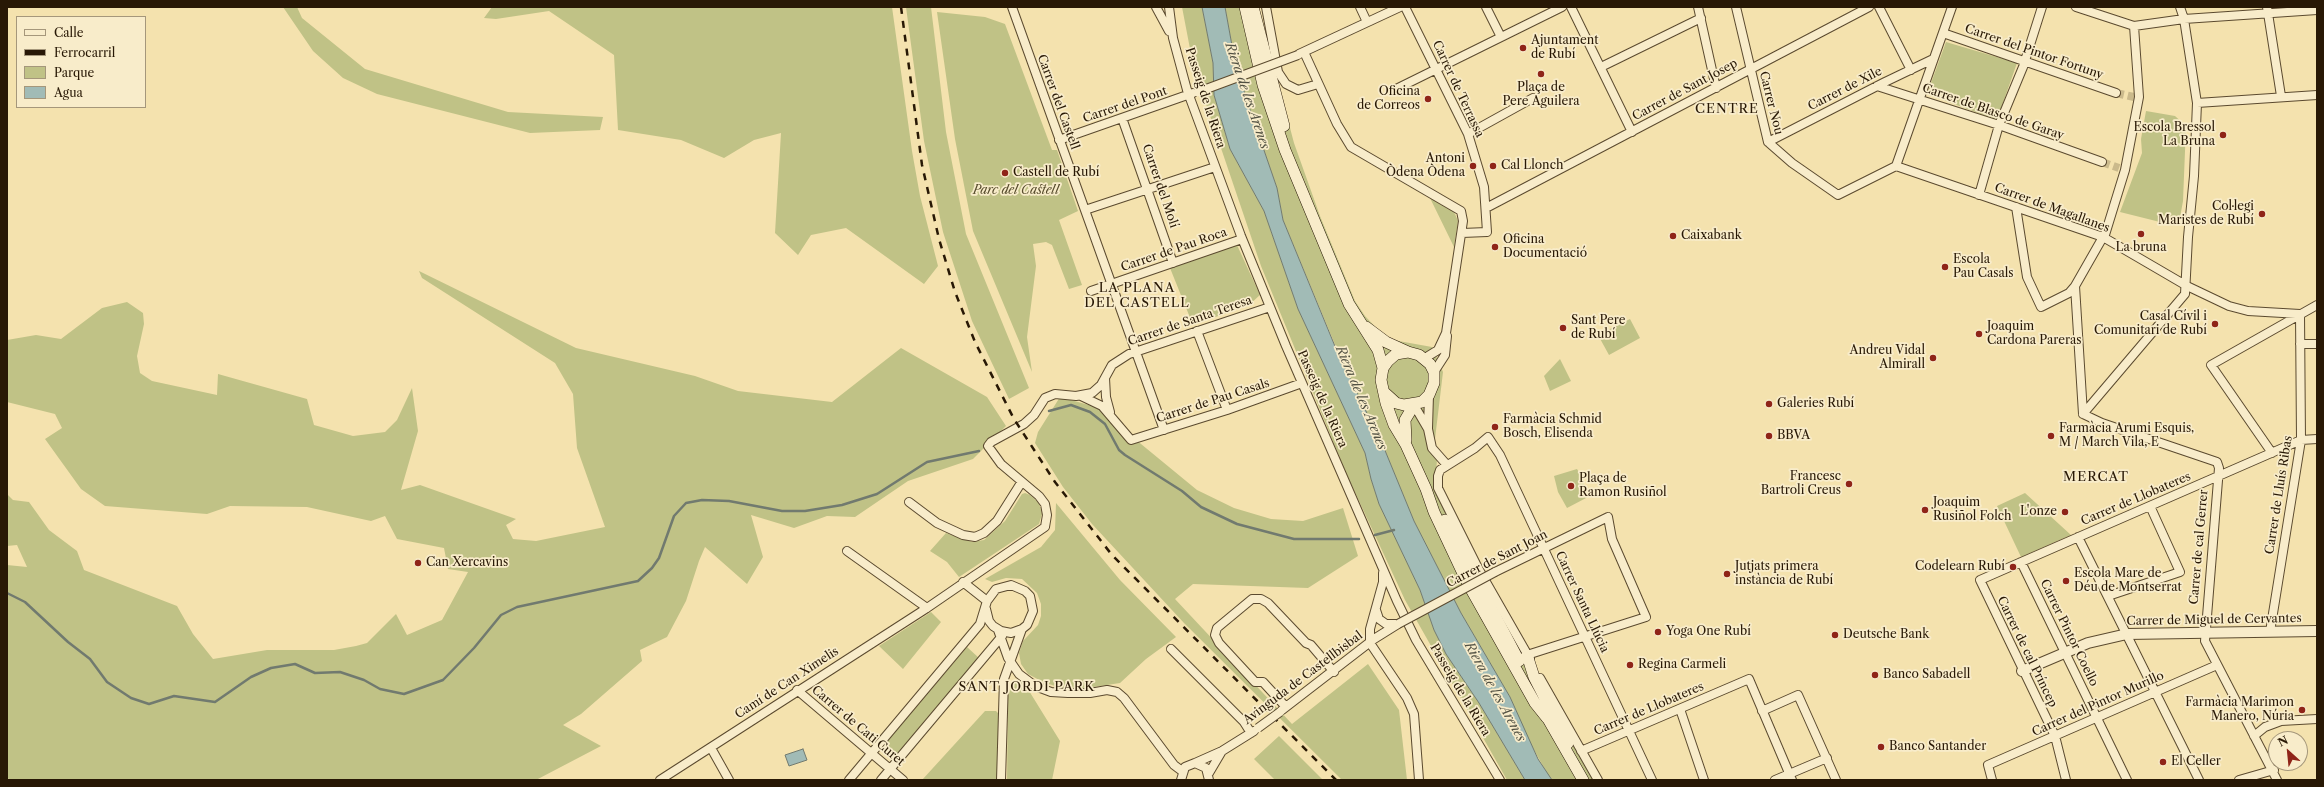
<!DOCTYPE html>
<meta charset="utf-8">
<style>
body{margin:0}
#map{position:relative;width:2324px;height:787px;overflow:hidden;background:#f4e2ae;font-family:"Libre Caslon Text",serif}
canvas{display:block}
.frame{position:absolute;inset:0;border:8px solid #281805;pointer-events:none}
.legend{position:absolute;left:16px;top:16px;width:130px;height:92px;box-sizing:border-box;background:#f8ecca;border:1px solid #a5977b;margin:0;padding:5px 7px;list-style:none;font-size:12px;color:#281805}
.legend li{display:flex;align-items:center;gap:8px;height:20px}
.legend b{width:20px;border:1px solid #a5977b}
.north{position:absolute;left:2268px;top:731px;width:40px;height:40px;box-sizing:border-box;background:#f8ecca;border:1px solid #a5977b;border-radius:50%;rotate:333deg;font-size:11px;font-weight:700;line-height:16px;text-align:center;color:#281805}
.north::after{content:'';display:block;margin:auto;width:14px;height:18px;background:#8f2418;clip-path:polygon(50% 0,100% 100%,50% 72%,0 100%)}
</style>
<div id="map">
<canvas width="2324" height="787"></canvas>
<div class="frame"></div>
<ul class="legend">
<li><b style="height:5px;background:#f8ecca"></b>Calle</li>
<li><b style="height:5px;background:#281805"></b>Ferrocarril</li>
<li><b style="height:11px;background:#c0c286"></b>Parque</li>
<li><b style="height:11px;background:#a1bbb6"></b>Agua</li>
</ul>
<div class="north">N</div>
</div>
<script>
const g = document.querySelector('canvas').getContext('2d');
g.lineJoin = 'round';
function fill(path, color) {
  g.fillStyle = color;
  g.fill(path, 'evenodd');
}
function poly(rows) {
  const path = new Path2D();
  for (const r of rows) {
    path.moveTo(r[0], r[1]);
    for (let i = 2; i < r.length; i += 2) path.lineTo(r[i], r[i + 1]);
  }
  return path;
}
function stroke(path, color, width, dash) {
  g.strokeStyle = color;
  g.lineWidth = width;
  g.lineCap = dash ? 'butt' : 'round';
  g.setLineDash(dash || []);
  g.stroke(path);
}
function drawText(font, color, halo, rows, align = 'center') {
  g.font = font + ' "Libre Caslon Text",serif';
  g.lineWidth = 3.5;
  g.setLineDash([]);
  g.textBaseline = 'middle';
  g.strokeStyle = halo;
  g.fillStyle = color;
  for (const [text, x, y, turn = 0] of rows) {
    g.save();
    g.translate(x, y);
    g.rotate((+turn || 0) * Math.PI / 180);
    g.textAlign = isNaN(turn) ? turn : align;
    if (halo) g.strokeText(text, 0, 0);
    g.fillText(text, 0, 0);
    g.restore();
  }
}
fill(poly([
 [283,7,297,7,302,18,365,69,508,112,603,117,600,130,530,133,377,94,343,78,313,51],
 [492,7,892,7,912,151,920,196,938,266,924,284,846,228,811,235,798,255,775,233,781,133,754,140,724,158,681,140,618,130,614,55,549,11,496,19,484,18],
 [906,7,931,7,946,132,966,234,1029,388,1009,399,972,321,943,232,924,141],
 [1182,7,1202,7,1213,63,1214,95,1230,149,1264,211,1298,309,1365,453,1371,479,1379,504,1420,590,1434,630,1446,654,1479,703,1525,780,1507,780,1405,600,1346,473,1261,266,1204,98,1191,54],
 [1225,7,1258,7,1294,143,1320,216,1355,301,1365,316,1381,333,1393,340,1432,347,1443,372,1435,439,1429,450,1437,460,1435,485,1595,780,1552,780,1548,775,1525,734,1510,697,1461,613,1414,521,1384,448,1346,371,1283,220,1277,188,1246,98,1233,51],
 [937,12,985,17,1005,24,1052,150,1057,150,1078,211,1059,220,1082,285,1069,289,1052,245,1046,242,1033,244,1036,266,1027,337,1032,372,973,231,955,139],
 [1946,42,2017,63,1997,120,1927,94],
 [2146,111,2175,116,2186,126,2183,201,2179,223,2164,223,2120,212,2142,153,2141,139],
 [1430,198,1452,210,1455,214,1458,221,1454,247],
 [1237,245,1260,295,1249,305,1193,325,1170,268],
 [419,271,576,348,695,376,738,391,832,402,901,348,987,397,1006,426,973,459,908,481,855,517,827,516,794,528,751,515,763,557,747,584,705,547,699,561,686,601,667,637,640,650,642,661,581,714,563,725,601,746,536,780,9,779,7,778,7,565,27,567,17,545,7,546,7,494,13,500,29,502,49,530,77,551,84,570,177,606,193,634,213,659,267,650,334,650,356,646,367,643,396,614,407,635,442,620,468,572,448,569,444,548,397,539,385,516,371,521,307,507,230,506,207,514,105,506,81,489,45,439,62,428,55,414,7,402,7,340,36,335,61,339,102,308,127,302,143,313,144,324,137,356,140,373,152,381,217,395,218,374,307,399,314,425,353,436,385,432,397,420,412,388,418,431,401,490,420,485,516,519,506,525,513,539,536,541,605,527,577,448,573,394,555,363,422,278],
 [1630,319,1640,338,1609,355,1598,335],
 [1560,359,1571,381,1550,391,1544,376],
 [1060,397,1096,407,1197,490,1234,508,1271,519,1303,521,1343,508,1358,556,1308,588,1193,584,1175,599,1292,724,1368,664,1399,710,1407,780,1342,780,1184,623,1092,524,1063,487,1035,443,1038,432],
 [1577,469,1582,478,1588,497,1567,508,1558,492,1554,476],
 [1025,493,1030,495,1039,503,1042,514,1039,524,959,577,947,562,930,551,946,533,972,542,984,540,1005,521,1022,494],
 [2025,493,2071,535,2021,557,1997,506],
 [1056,503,1120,580,1176,637,1146,659,1120,683,1081,689,1064,689,1043,682,1028,674,1021,664,1019,653,1023,641,1038,625,1041,616,1041,604,1037,593,1022,579,1006,578,992,582,985,579,1041,547,1055,530],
 [931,612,941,622,903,669,879,646],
 [967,647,979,658,897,755,885,744],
 [1019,680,1026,686,1060,741,1052,780,1007,780,1008,696,1012,682],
 [985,711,996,711,999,714,997,780,922,780],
 [1279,736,1323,780,1275,780,1254,759]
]), '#c0c286');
const water = poly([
 [1202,7,1225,7,1233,51,1246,98,1277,188,1283,220,1339,356,1384,448,1414,521,1461,613,1510,697,1538,759,1552,780,1525,780,1479,703,1446,654,1434,630,1420,590,1379,504,1371,479,1365,453,1298,309,1264,211,1230,149,1214,95,1213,63,1202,7],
 [803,749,807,760,789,766,785,755,803,749]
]);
fill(water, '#a1bbb6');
stroke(water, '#717a6f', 1);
stroke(poly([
 [1049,411,1071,405,1090,412,1105,424,1119,450,1125,455,1182,491,1201,507,1237,524,1294,539,1359,539],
 [1375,535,1394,530],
 [7,593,25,602,68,642,90,659,107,682,131,698,149,704,174,696,215,702,251,677,271,668,295,664,315,673,340,672,364,680,380,689,404,694,443,680,474,648,501,615,517,607,638,581,652,568,659,558,674,516,686,503,702,500,729,501,782,511,805,511,842,505,877,494,927,462,979,451]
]), '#717a6f', 2.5);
stroke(poly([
 [2116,93,2134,97],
 [2102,162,2119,168]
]), '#cbba8c', 8, [8, 4]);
const minor = poly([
 [1012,7,1164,430],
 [1156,7,1169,31],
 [1169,7,1173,38,1187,90,1241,236,1286,346,1397,601,1416,640,1500,780],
 [1266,7,1278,72,1286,84,1298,90,1318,84],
 [1360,7,1367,22],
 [1405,7,1468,134,1484,187,1487,232,1462,233],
 [1486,7,1501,37],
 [1571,7,1632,132],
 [1698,7,1716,88],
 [1736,7,1768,142,1792,163,1838,195,1896,166,2103,237,2187,286,2229,306,2248,311,2300,314],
 [1879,7,1911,70],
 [2076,7,2134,26,2184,19,2317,10],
 [2267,7,2281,96],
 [1943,33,2116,93],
 [1304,52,1337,124,1351,147,1461,211,1463,221,1446,333,1438,350,1425,358],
 [1299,54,1400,7],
 [1601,67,1701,18],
 [1877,86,1999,125,2102,162],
 [1394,90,1562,7],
 [2197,103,2317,95],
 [1122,118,1173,263],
 [1468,134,1533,98],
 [1059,140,1193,93],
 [1768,142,1885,82,1933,59],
 [1896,166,1952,7],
 [1979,195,1999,125,2023,67,2042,7],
 [2016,207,2027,277,2041,307,2069,293,2075,286],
 [1486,208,1869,7],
 [1085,210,1215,167],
 [2104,238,2125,170,2139,97,2134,26],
 [1091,291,1242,239],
 [1197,331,1227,410],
 [2300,344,2317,344],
 [1434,372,1445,355,1447,336],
 [1105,378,1106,397,1110,412],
 [1081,396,1102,406,1131,440,1227,410,1302,383],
 [1414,405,1428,429,1432,448,1447,465],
 [2083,414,2102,423,2217,462,2219,468,2205,641,2277,780],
 [2083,414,2185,294,2188,237,2194,176,2197,103,2184,19,2180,7],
 [2083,414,2075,286,2103,237],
 [1428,428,1429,395],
 [2272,453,2211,365,2317,305],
 [909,502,937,523,963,535,975,537,984,533,997,521,1021,483],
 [2078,537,2199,780],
 [847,551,927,608],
 [2021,562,2127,780],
 [1495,572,1608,517,1612,539,1646,617,1527,655],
 [963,582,987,601],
 [2108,596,2180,572,2150,506],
 [1376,610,1379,619,1386,624,1398,624],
 [998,630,1008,658,1019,674,1035,686,1051,692,1068,693,1090,693,1107,690,1117,692,1124,698,1174,765,1182,771],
 [2270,632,2301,440,2300,314],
 [1370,643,1407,698,1414,714,1419,780],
 [1370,643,1370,629,1383,582,1383,573],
 [1171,649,1244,722,1251,733],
 [1530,659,1478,568,1438,488,1438,476,1440,470,1475,448,1488,437,1500,455,1652,780],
 [1540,678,1598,780],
 [797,690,903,780],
 [1286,707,1263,682,1255,682,1219,643,1215,635,1217,628,1252,599,1261,599,1268,603,1306,643,1311,645,1334,672],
 [1680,709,1704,780],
 [1282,710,1374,639,1398,624],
 [1762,711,1798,695,1836,780],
 [2254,736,2265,727,2281,721,2317,719],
 [711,748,729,780],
 [1581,751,1749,679,1792,780],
 [1195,763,1222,751,1254,731],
 [1209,773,1222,751],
 [660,780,927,608,1045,527,1047,515,1045,504,1039,496,1001,464,988,446,991,442,1024,424,1034,415,1045,398,1055,394,1076,396,1092,393,1101,385,1112,365,1129,354,1270,307],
 [849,780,980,624,987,601,996,589,1011,585,1025,591,1030,596,1033,611,1027,625,1022,629,1011,633,1001,631,993,626,989,621,986,609],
 [881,780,1002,636],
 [1001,780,1004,679,1022,629],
 [1181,780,1185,767,1195,763,1206,768,1209,780],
 [1775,780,1827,758],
 [1992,780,1988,765,2217,665],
 [2066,780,2055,736,1980,580,2301,440,2317,439],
 [2239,780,2274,770]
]);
const tertiary = poly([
 [2022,671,2088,643,2127,634,2317,631]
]);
const secondary = poly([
 [1245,7,1263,85,1285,150,1349,304,1378,350,1383,368],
 [1253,7,1284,126],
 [1366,327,1386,342,1408,352],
 [1385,393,1396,403,1404,405,1422,402,1429,395,1434,383,1434,372,1430,364,1419,355,1408,352,1396,354,1388,361,1383,368,1381,380,1386,403,1394,425,1406,445,1426,489,1434,512,1467,582,1535,703,1547,718],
 [1406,440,1405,420,1414,405],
 [1445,520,1519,661],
 [1527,655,1534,677,1568,743],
 [1544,712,1583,780]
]);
stroke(minor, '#5b4a2f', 10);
stroke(tertiary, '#5b4a2f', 12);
stroke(secondary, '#281805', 12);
stroke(minor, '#f8ecca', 8);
stroke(tertiary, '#f8ecca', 10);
stroke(secondary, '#f8ecca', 11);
stroke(poly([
 [901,7,922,165,939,239,955,292,975,342,1014,419,1055,482,1112,555,1336,780]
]), '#281805', 2.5, [7, 7]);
const minorBridge = poly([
 [1198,92,1298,55],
 [1398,624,1495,572],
 [1258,728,1280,712]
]);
stroke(minorBridge, '#5b4a2f', 10, []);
stroke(minorBridge, '#f8ecca', 8);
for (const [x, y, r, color] of [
 [1523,48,4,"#8f2418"],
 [1541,74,4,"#8f2418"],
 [1428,99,4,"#8f2418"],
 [2223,135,4,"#8f2418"],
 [1473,166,4,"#8f2418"],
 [1493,166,4,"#8f2418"],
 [1005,173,4,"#8f2418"],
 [2262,214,4,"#8f2418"],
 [2141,234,4,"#8f2418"],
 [1673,236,4,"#8f2418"],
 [1495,247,4,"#8f2418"],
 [1945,267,4,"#8f2418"],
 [2215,324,4,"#8f2418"],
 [1563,328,4,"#8f2418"],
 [1979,334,4,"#8f2418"],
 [1933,358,4,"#8f2418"],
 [1769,404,4,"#8f2418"],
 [1495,427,4,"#8f2418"],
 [1769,436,4,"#8f2418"],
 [2051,436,4,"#8f2418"],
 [1849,484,4,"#8f2418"],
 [1571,486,4,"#8f2418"],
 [1925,510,4,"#8f2418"],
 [2065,512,4,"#8f2418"],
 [418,563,4,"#8f2418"],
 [2013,567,4,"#8f2418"],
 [1727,574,4,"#8f2418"],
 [2066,581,4,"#8f2418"],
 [1658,632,4,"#8f2418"],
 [1835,635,4,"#8f2418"],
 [1630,665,4,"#8f2418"],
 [1875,675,4,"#8f2418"],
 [2302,710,4,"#8f2418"],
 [1881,747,4,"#8f2418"],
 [2163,762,4,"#8f2418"]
]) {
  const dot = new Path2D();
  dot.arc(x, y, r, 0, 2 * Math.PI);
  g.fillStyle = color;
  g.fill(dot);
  stroke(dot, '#f8ecca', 1.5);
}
drawText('12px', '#281805', '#f8ecca', [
 ["Ajuntament",1531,41],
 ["de Rubí",1531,55],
 ["Plaça de",1541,88,"center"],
 ["Pere Aguilera",1541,102,"center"],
 ["Oficina",1420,92,"right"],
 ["de Correos",1420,106,"right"],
 ["Escola Bressol",2215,128,"right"],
 ["La Bruna",2215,142,"right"],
 ["Antoni",1465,159,"right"],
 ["Òdena Òdena",1465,173,"right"],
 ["Cal Llonch",1501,166],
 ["Castell de Rubí",1013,173],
 ["Col·legi",2254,207,"right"],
 ["Maristes de Rubí",2254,221,"right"],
 ["Caixabank",1681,236],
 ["Oficina",1503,240],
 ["Documentació",1503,254],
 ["La bruna",2141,248,"center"],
 ["Escola",1953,260],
 ["Pau Casals",1953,274],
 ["Casal Cívil i",2207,317,"right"],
 ["Comunitari de Rubí",2207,331,"right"],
 ["Sant Pere",1571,321],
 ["de Rubí",1571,335],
 ["Joaquim",1987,327],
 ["Cardona Pareras",1987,341],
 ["Andreu Vidal",1925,351,"right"],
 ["Almirall",1925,365,"right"],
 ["Galeries Rubí",1777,404],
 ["Farmàcia Schmid",1503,420],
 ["Bosch, Elisenda",1503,434],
 ["Farmàcia Arumi Esquis,",2059,429],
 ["M / March Vila, E",2059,443],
 ["BBVA",1777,436],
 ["Francesc",1841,477,"right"],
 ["Bartroli Creus",1841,491,"right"],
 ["Plaça de",1579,479],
 ["Ramon Rusiñol",1579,493],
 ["Joaquim",1933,503],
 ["Rusiñol Folch",1933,517],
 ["L'onze",2057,512,"right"],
 ["Can Xercavins",426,563],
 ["Jutjats primera",1735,567],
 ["instància de Rubí",1735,581],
 ["Codelearn Rubí",2005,567,"right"],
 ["Escola Mare de",2074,574],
 ["Déu de Montserrat",2074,588],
 ["Yoga One Rubí",1666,632],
 ["Deutsche Bank",1843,635],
 ["Regina Carmeli",1638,665],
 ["Banco Sabadell",1883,675],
 ["Farmàcia Marimon",2294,703,"right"],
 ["Manero, Núria",2294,717,"right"],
 ["Banco Santander",1889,747],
 ["El Celler",2171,762]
], 'left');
drawText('12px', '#281805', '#f8ecca', [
 ["Carrer del Pintor Fortuny",2034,52,19],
 ["Carrer de Terrassa",1458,89,65],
 ["Carrer de Xile",1845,89,-27],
 ["Carrer de Sant Josep",1685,90,-28],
 ["Passeig de la Riera",1205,98,72],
 ["Carrer del Castell",1058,102,70],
 ["Carrer Nou",1771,103,76],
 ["Carrer del Pont",1125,105,-19],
 ["Carrer de Blasco de Garay",1993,112,19],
 ["Carrer del Molí",1160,186,71],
 ["Carrer de Magallanes",2052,208,20],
 ["Carrer de Pau Roca",1174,250,-19],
 ["Carrer de Santa Teresa",1190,321,-19],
 ["Passeig de la Riera",1322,399,66],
 ["Carrer de Pau Casals",1213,401,-18],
 ["Carrer de Lluís Ribas",2279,495,-81],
 ["Carrer de Llobateres",2136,499,-23],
 ["Carrer de cal Gerrer",2199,547,-85],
 ["Carrer de Sant Joan",1497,559,-27],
 ["Carrer Santa Llúcia",1582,602,65],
 ["Carrer de Miguel de Cervantes",2214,620,-1],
 ["Carrer Pintor Coello",2069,633,64],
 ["Carrer de cal Príncep",2027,652,64],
 ["Avinguda de Castellbisbal",1303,678,-37],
 ["Camí de Can Ximelis",787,683,-33],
 ["Passeig de la Riera",1460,690,59],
 ["Carrer del Pintor Murillo",2098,704,-24],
 ["Carrer de Llobateres",1649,709,-23],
 ["Carrer de Cati Curet",858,726,40]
]);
drawText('italic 12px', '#564b2c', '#f8ecca', [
 ["Parc del Castell",1016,191]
]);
drawText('italic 13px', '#525143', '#f8ecca', [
 ["Riera de les Arenes",1247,96,71],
 ["Riera de les Arenes",1361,398,67],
 ["Riera de les Arenes",1495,692,61]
]);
g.letterSpacing = '1px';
drawText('13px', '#281805', '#f8ecca', [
 ["CENTRE",1727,109],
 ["LA PLANA",1137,288],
 ["DEL CASTELL",1137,303],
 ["MERCAT",2096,477],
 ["SANT JORDI PARK",1027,687]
]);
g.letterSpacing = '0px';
</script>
